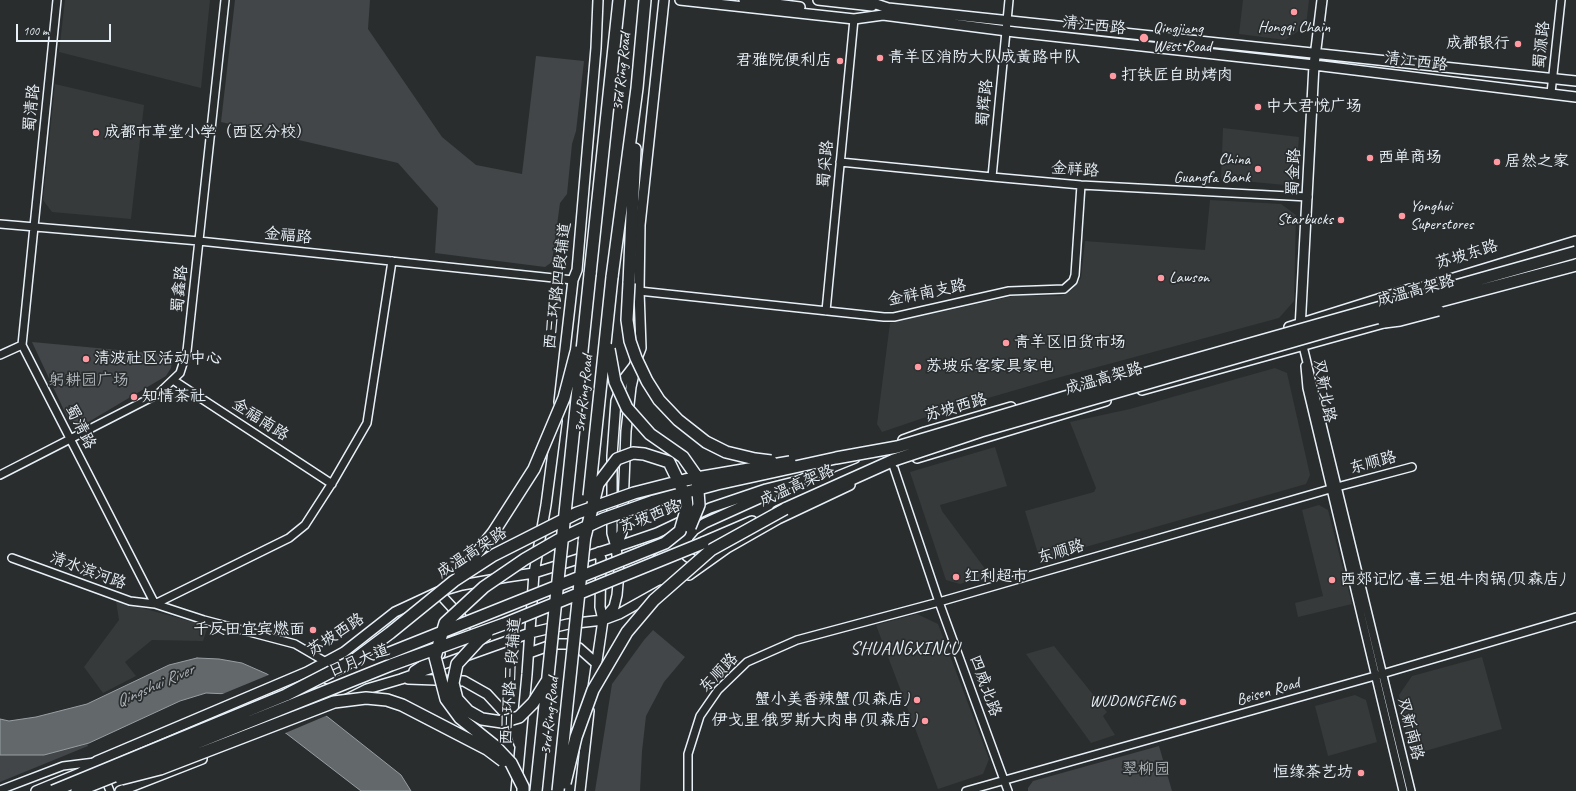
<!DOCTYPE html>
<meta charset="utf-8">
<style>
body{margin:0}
#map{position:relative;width:1576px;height:791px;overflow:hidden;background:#2a2d2e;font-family:Caveat,sans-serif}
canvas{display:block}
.scale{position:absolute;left:16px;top:24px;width:95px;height:18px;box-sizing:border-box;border:2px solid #e8f1f8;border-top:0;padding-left:5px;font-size:12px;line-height:14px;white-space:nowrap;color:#e8f1f8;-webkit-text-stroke:3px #2a2d2e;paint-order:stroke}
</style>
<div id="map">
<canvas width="1576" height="791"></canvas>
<div class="scale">100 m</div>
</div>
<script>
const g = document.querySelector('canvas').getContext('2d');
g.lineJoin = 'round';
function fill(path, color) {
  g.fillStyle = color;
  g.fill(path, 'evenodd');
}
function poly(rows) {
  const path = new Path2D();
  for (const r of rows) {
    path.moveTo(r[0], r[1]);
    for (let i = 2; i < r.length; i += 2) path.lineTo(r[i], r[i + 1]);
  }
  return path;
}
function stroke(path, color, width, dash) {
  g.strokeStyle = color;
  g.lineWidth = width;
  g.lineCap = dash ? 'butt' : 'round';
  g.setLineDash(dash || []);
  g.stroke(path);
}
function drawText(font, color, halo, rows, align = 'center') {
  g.font = font + ' Caveat,"LXGW WenKai TC",sans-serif';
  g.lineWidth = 3.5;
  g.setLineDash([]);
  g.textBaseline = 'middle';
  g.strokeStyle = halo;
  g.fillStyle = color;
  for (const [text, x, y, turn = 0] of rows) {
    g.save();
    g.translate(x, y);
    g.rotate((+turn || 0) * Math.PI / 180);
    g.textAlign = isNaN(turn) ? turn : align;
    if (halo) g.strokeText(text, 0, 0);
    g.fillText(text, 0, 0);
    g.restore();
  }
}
fill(poly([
 [65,0,210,0,201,88,59,52],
 [1243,0,1309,0,1306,26,1285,40,1239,34],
 [55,84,144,105,131,219,52,212,43,200],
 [1223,128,1299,137,1296,176,1285,185,1221,179],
 [1210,200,1281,204,1296,215,1294,301,1279,318,1057,378,947,410,882,432,877,424,890,323,1018,295,1061,296,1064,294,1072,290,1081,278,1085,241,1205,250],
 [1275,368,1287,373,1310,475,1306,484,1040,560,1025,511,1094,492,1096,488,1070,422,1130,409],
 [995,447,1007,486,940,505,942,511,989,574,960,584,946,580,910,472],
 [1319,505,1328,510,1352,604,1298,617,1295,603,1323,596,1302,510],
 [116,601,208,626,203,641,152,640,125,662,136,676,103,693,84,667,119,620],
 [917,614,938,624,989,759,983,774,938,789,876,625],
 [1054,646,1107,712,1103,716,1115,735,1091,743,1026,654],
 [1482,657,1502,729,1411,755,1399,695,1412,676],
 [1355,695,1366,700,1377,742,1328,756,1315,706]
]), '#363a3b');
fill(poly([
 [235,0,370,0,368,29,442,137,476,165,522,174,536,56,584,61,576,131,572,144,567,194,560,203,552,262,545,267,435,253,438,208,398,163,221,122],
 [32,342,173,355,171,368,166,376,85,424,69,421],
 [653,630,685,657,664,682,646,716,642,751,640,791,595,791,612,684,644,640],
 [87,743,88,746,0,782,0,755,44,755],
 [1159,746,1172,791,1028,791,1028,788,1033,781]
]), '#424648');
const water = poly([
 [197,658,219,659,242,663,267,674,329,718,401,775,411,791,361,791,287,734,229,694,206,693,180,701,89,743,44,755,0,755,0,719,9,721,36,717,87,704,169,665,197,658]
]);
fill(water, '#63686b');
stroke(water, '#989fa3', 1);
fill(poly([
 [271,674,328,715,283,734,228,696,220,695]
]), '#2a2d2e');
const minor = poly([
 [57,0,22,345,155,604,204,620,295,644,326,662],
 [1551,93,1561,0],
 [840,162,992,177,1081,185,1308,197],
 [992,177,1009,0],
 [0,224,199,241,573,280],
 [639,291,884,317,894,317,1009,291,1064,289,1073,281,1075,275,1081,185],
 [826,311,854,19],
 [1303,346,1411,791],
 [0,355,22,345],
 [1305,366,1307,388,1403,791],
 [173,380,332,484],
 [893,465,939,602,1008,791],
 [0,475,158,394,180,373,187,351,225,0],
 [12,558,130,601,155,604,289,538,305,525,334,480,367,423,392,261],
 [104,776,110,791],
 [0,790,63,766,95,762],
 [688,791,688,754,700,716,718,690,747,662,797,640,939,602,1337,487,1412,467],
 [966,791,1382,674,1576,617]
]);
const major = poly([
 [680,0,854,19,883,15,1015,32,1314,65,1576,97],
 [744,0,800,7],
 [818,0,872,6],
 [864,0,888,8,1576,81],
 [1289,327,1410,289],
 [1300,329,1314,65,1322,0],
 [1142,390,1391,321],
 [559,402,573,280,577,270,596,48,598,0],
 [903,440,925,432,1011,407],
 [917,458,1106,401],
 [616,547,622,532,626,431,631,387,636,365],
 [703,562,694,561,687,556,685,550,688,537,694,530,705,523,778,490],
 [689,575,727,548,778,519,850,485],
 [438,592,461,617,465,630,455,642],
 [603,620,614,607,617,595,619,572,616,547,612,533,612,456,616,401,624,379,634,366,641,348,639,291,640,225,664,0],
 [529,653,554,644,567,644,579,648,597,664],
 [414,671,440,654],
 [408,679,464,681,487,694,512,721,519,744],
 [593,688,603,620,600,607,601,559,599,552],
 [347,699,367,689,401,679,530,633,568,624,603,620,619,614,662,590],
 [36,791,80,773,97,761,307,672,344,652,395,612,438,592,462,585,507,577,534,573,616,547,657,533,710,508,766,489,798,481,855,458],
 [120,791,202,759],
 [516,791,527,674,534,573,546,505,557,421],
 [580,791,589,711]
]);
const highway = poly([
 [590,274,619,0],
 [612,277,637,88,645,0],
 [629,283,635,149],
 [1401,297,1421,289,1576,242],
 [778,512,894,460],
 [703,543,752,522],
 [658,560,685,538,690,527],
 [328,678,387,654]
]);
stroke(minor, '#e8f1f8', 10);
stroke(major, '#e8f1f8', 12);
stroke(highway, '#e8f1f8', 14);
stroke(minor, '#2a2d2e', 7);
stroke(major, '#2a2d2e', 9);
stroke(highway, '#2a2d2e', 11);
const highwayBridge = poly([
 [629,283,627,320,630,341,636,358,647,381,659,400,678,420,706,442,726,452,755,459,771,461],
 [1384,322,1400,320,1438,310],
 [609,349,615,382,627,408,650,434,683,457,697,477,699,505,690,527],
 [894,460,981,431,1346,326,1576,265],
 [589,496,612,277],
 [460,574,493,533,534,469,564,398,576,352],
 [487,634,479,640,457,664,453,683,457,699,468,711,482,719,502,722,519,717,533,703,547,681],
 [387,654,665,543,680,531,687,507,686,497,669,462,644,454,633,453,617,459,598,484,584,541],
 [121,779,160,769,334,702,366,698,387,700,402,705,487,749,503,761],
 [565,783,576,737,593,690,627,632,654,600,711,550,785,509],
 [53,791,286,695,354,660,390,633,454,581,494,555,577,513,634,493,685,480,790,462],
 [77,791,391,665,504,624,703,543],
 [523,791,523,787,511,763,495,746,460,718,446,699,435,657,445,623,484,587,525,559,558,540,603,519,654,501,717,484,836,458,897,447,1119,381,1576,252],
 [536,791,590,274],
 [558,791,585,535]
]);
stroke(highwayBridge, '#e8f1f8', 14, []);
stroke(highwayBridge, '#2a2d2e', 11);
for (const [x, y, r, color] of [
 [1294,12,4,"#ff9aa2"],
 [1144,38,5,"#ff9aa2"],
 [1518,44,4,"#ff9aa2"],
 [880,58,4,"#ff9aa2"],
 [840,61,4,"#ff9aa2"],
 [1113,76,4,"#ff9aa2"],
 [1258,107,4,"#ff9aa2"],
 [96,133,4,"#ff9aa2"],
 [1370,158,4,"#ff9aa2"],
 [1497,162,4,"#ff9aa2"],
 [1258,169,4,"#ff9aa2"],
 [1402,216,4,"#ff9aa2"],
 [1341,220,4,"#ff9aa2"],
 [1161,278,4,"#ff9aa2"],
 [1006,343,4,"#ff9aa2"],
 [86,359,4,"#ff9aa2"],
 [918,367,4,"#ff9aa2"],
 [134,397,4,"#ff9aa2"],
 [956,577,4,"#ff9aa2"],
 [1332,580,4,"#ff9aa2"],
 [313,630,4,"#ff9aa2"],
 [917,700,4,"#ff9aa2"],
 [1183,702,4,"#ff9aa2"],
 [925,721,4,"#ff9aa2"],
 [1361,773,4,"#ff9aa2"]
]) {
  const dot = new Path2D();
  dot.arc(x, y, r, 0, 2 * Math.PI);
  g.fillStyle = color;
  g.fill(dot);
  stroke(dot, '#2a2d2e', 1.5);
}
drawText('16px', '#e8f1f8', '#2a2d2e', [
 ["清江西路",1094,26,6],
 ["蜀源路",1542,45,-84],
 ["清江西路",1416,62,7],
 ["3rd Ring Road",622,72,-84],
 ["蜀辉路",985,103,-84],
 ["蜀清路",32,108,-84],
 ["蜀采路",826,164,-85],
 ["金祥路",1075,170,4],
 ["蜀金路",1294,172,-87],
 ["金福路",288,236,6],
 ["苏坡东路",1467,255,-17],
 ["西三环路四段辅道",558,286,-83],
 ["蜀鑫路",180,289,-84],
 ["成温高架路",1416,291,-15],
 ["金祥南支路",927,293,-11],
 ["成温高架路",1104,379,-16],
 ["双新北路",1324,391,80],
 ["3rd Ring Road",584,394,-84],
 ["苏坡西路",956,408,-16],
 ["金福南路",260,420,33],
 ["蜀清路",80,427,63],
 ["东顺路",1373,463,-15],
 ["成温高架路",797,486,-24],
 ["苏坡西路",650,517,-22],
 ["东顺路",1061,552,-16],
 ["成温高架路",472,553,-33],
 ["清水滨河路",88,571,20],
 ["苏坡西路",336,635,-33],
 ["日月大道",359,661,-22],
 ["东顺路",719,673,-46],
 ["西三环路三段辅道",511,681,-86],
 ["四威北路",985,686,70],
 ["Beisen Road",1268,692,-16],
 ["3rd Ring Road",550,716,-84],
 ["双新南路",1410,729,76]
]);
drawText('16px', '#e8f1f8', '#2a2d2e', [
 ["Hongqi Chain",1294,28,"center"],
 ["Qingjiang",1153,29],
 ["West Road",1153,47],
 ["成都银行",1510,44,"right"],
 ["青羊区消防大队成黄路中队",888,58],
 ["君雅院便利店",832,61,"right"],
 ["打铁匠自助烤肉",1121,76],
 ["中大君悦广场",1266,107],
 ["成都市草堂小学（西区分校）",104,133],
 ["西单商场",1378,158],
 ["China",1250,160,"right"],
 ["Guangfa Bank",1250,178,"right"],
 ["居然之家",1505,162],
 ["Yonghui",1410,207],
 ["Superstores",1410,225],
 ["Starbucks",1333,220,"right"],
 ["Lawson",1169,278],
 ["青羊区旧货市场",1014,343],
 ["清波社区活动中心",94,359],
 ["苏坡乐客家具家电",926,367],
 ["知情茶社",142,397],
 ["红利超市",964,577],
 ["西郊记忆·喜三姐·牛肉锅(贝森店)",1340,580],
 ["千反田宜宾燃面",305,630,"right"],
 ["蟹小美香辣蟹(贝森店)",909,700,"right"],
 ["WUDONGFENG",1175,702,"right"],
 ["伊戈里·俄罗斯大肉串(贝森店)",917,721,"right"],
 ["恒缘茶艺坊",1353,773,"right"]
], 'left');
drawText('16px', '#aeb5ba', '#2a2d2e', [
 ["躬耕园广场",89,381],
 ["翠柳园",1146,770]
]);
drawText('italic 17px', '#acb3b9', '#2a2d2e', [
 ["Qingshui River",155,686,-24]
]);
g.letterSpacing = '1px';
drawText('18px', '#e8f1f8', '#2a2d2e', [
 ["SHUANGXINLU",905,649]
]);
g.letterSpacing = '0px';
</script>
